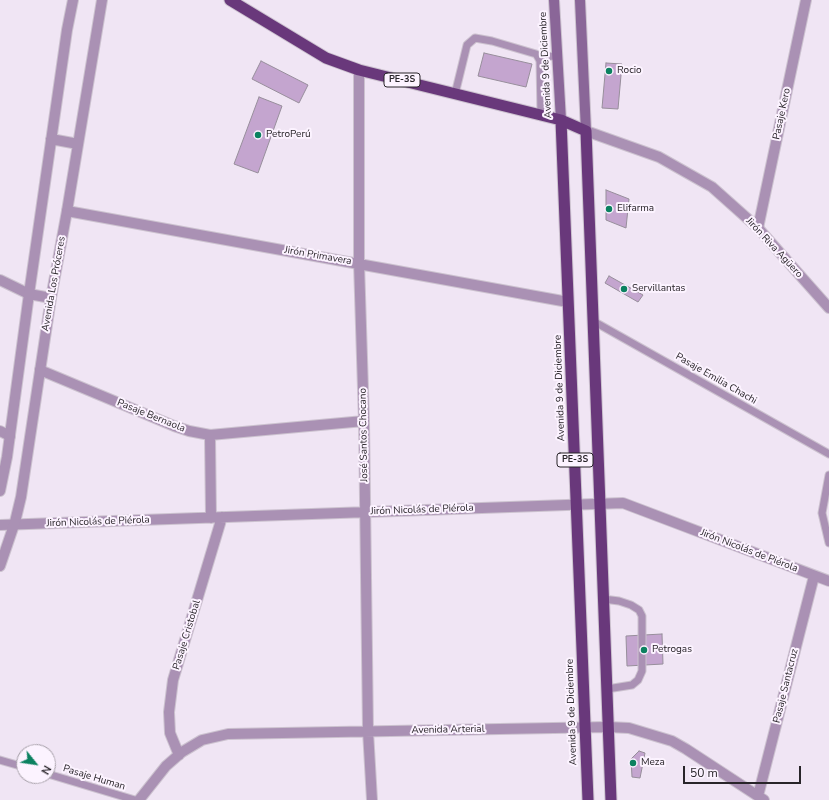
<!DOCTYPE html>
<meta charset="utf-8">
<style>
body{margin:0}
#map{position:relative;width:829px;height:800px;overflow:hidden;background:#f0e5f4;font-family:"Nunito Sans",sans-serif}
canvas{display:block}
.north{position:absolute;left:16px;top:744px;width:40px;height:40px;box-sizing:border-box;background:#fcf3ff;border:1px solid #a7a0a9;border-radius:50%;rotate:120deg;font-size:11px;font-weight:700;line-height:16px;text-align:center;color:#282429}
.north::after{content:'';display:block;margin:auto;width:14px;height:18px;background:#0b8160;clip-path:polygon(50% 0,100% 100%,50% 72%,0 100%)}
.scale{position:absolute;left:683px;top:766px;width:118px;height:18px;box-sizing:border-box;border:2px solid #282429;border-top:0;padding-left:5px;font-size:12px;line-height:14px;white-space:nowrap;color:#282429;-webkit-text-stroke:3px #fcf3ff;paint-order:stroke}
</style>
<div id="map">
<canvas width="829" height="800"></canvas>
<div class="north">N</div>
<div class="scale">50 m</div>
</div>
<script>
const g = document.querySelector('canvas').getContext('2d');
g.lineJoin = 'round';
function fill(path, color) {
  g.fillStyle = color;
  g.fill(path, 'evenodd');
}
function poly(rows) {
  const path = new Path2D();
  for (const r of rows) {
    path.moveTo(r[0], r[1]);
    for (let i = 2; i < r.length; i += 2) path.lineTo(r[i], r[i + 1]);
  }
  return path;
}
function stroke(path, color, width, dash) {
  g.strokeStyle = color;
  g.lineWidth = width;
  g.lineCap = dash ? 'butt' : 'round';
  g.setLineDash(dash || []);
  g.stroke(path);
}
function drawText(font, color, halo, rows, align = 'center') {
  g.font = font + ' "Nunito Sans",sans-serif';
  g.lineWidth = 4;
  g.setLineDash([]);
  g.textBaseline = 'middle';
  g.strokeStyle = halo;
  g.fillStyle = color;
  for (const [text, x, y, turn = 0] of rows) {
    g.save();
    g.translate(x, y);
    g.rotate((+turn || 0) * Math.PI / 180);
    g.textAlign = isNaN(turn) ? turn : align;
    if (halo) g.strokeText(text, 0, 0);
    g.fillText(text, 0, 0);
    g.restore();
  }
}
const building = poly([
 [484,53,532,64,526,87,478,76,484,53],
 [261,61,308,85,299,103,252,79,261,61],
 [606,63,622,64,618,109,602,108,606,63],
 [259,97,282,106,258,173,234,164,259,97],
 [606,190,629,199,626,228,606,220,606,190],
 [609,276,643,295,638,302,605,283,609,276],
 [662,634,663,664,627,666,626,636,662,634],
 [639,751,645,753,640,778,632,777,631,759,639,751]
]);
fill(building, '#c4a5cf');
stroke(building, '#978e9b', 1);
const service = poly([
 [538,57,556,56],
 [455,94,467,45,475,38,492,41,536,54,538,57,540,61,541,115],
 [593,321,829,454],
 [829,475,822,513,829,543],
 [603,599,619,601,631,605,639,610,642,616,642,671,638,680,632,685,607,689],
 [0,760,24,767],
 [48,774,135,800]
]);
const minor = poly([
 [359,70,359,263,364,421,368,731,372,800],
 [67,211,568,302],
 [758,228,806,0],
 [0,280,29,294,51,298],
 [40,370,174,426,189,431,210,435,364,421],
 [0,431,10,436],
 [210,435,211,518],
 [0,525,623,503,829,581],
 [179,755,170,733,169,712,173,680,222,517],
 [758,796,814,576],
 [139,800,166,766,182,752,202,740,228,734,608,727,629,728,672,741,686,749,764,800]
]);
const tertiary = poly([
 [586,131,659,157,712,187,758,228,829,308],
 [51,139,78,144],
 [0,491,7,457,29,294,67,30,73,0],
 [0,566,15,522,21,497,51,298,67,211,102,0]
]);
const secondary = poly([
 [554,0,561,120],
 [580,0,586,131]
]);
const trunk = poly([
 [230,0,326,58,359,70,561,120,586,131,611,800],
 [561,120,588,800]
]);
stroke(service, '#ccc2cf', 9);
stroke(minor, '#ccc2cf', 12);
stroke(tertiary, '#ccc2cf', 12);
stroke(secondary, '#ccc2cf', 12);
stroke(trunk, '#ccc2cf', 13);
stroke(service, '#aa91b4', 7);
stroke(minor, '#aa91b4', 10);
stroke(tertiary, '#aa91b4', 10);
stroke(secondary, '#8a6698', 10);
stroke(trunk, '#69387b', 11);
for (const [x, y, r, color] of [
 [609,71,4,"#0b8160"],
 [258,135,4,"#0b8160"],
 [609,209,4,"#0b8160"],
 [624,289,4,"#0b8160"],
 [644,650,4,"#0b8160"],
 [633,763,4,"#0b8160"]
]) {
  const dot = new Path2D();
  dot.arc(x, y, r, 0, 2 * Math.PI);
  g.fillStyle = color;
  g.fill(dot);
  stroke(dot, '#fcf3ff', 1.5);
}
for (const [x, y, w] of [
 [402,80,36],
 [575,460,36]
]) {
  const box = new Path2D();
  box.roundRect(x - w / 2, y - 7, w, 14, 3);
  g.fillStyle = '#fcf3ff';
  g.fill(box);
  stroke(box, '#282429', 1);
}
drawText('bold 9px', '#282429', null, [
 ["PE-3S",402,80],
 ["PE-3S",575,460]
]);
drawText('10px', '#282429', '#fcf3ff', [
 ["Avenida 9 de Diciembre",546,65,-93],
 ["Pasaje Kero",782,114,-78],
 ["Jirón Riva Agüero",774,248,47],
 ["Jirón Primavera",318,256,10],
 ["Avenida Los Próceres",54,284,-80],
 ["Pasaje Emilia Chachi",716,379,30],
 ["Avenida 9 de Diciembre",560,388,-92],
 ["Pasaje Bernaola",151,416,22],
 ["José Santos Chocano",364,435,-91],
 ["Jirón Nicolás de Piérola",422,510,-2],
 ["Jirón Nicolás de Piérola",98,522,-2],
 ["Jirón Nicolás de Piérola",749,551,21],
 ["Pasaje Cristobal",187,635,-73],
 ["Pasaje Santacruz",786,686,-76],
 ["Avenida 9 de Diciembre",572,712,-92],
 ["Avenida Arterial",448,730,-1],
 ["Pasaje Human",94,778,17]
]);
drawText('10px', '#282429', '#fcf3ff', [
 ["Rocio",617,71],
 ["PetroPerú",266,135],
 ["Elifarma",617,209],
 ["Servillantas",632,289],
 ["Petrogas",652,650],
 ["Meza",641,763]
], 'left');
</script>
